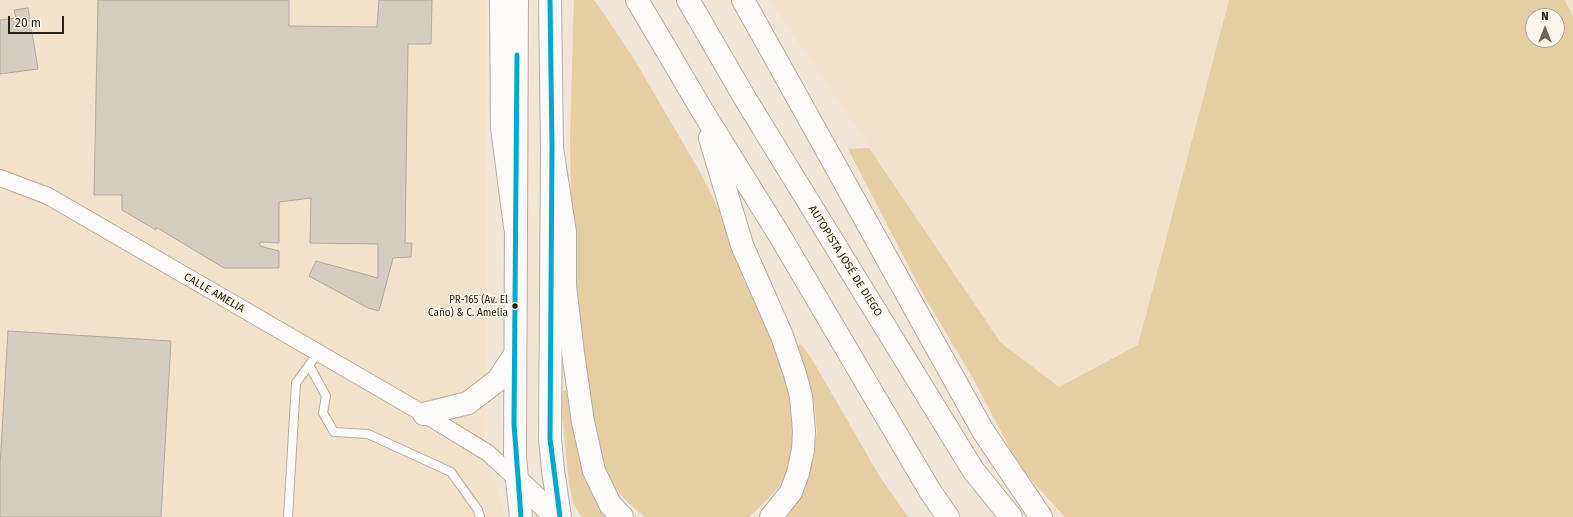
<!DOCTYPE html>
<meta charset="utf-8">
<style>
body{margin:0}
#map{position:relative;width:1573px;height:517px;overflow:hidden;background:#efe6d8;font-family:"Fira Sans",sans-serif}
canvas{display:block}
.north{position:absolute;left:1525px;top:8px;width:40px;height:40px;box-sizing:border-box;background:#fef7ec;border:1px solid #a8a197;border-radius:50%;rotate:0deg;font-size:11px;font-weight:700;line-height:16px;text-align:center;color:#272117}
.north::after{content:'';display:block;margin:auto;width:14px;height:18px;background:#6d665b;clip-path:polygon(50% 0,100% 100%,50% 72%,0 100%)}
.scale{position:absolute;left:8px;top:16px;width:56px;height:18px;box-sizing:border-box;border:2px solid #272117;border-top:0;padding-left:5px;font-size:12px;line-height:14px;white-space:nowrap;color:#272117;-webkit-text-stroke:3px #fef7ec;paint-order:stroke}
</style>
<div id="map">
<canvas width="1573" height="517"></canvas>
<div class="north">N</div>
<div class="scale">20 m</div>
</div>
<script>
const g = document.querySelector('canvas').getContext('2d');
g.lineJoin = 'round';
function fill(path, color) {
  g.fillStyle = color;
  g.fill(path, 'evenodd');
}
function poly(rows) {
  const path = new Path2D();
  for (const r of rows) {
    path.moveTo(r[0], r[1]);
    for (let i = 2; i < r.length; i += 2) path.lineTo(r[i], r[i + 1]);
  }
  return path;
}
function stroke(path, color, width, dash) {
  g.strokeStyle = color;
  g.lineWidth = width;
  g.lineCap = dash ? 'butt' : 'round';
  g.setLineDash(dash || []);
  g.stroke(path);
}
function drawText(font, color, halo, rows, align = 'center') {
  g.font = font + ' "Fira Sans",sans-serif';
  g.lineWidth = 3.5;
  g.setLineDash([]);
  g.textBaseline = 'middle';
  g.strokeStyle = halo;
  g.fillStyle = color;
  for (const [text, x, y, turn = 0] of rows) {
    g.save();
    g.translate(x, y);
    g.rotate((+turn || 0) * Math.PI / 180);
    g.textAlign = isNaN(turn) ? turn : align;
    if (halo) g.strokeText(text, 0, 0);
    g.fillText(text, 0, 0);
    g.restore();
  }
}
fill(poly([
 [0,0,486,0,486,360,484,443,505,517,0,517],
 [770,0,1229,0,1138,345,1059,387,1001,343],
 [1565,0,1573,0,1573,17]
]), '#f2e2c9');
fill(poly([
 [574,0,594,0,600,8,634,59,700,172,733,238,784,363,794,402,793,451,785,479,769,498,749,517,645,517,627,502,603,473,577,328,571,209,570,137],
 [1229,0,1565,0,1573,17,1573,517,1065,517,1020,468,974,380,923,294,848,149,869,148,1001,343,1059,387,1138,345],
 [1533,16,1557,16,1557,40,1533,40],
 [801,344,813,361,880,477,908,517,779,517,812,458,817,431,815,410,811,389,797,347],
 [570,390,584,479,610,517,581,517,573,502,569,484,560,391]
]), '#e5cda4');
const building = poly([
 [98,0,289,0,289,26,377,27,379,0,432,0,431,44,408,44,405,243,412,243,411,257,393,258,379,311,368,308,309,276,316,261,378,278,378,244,310,243,311,198,279,202,279,243,260,242,260,246,279,251,279,268,224,268,156,227,156,230,122,210,122,195,94,195,98,0],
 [28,8,38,69,0,74,0,20,16,18,14,10,28,8],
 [8,331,171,341,161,517,0,517,0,466,8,331]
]);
fill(building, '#d4cdc2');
stroke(building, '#b0aa9f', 1);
const service = poly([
 [309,365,326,396,323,413,334,432,368,434,451,472,478,510,480,517],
 [288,517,296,383,318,353]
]);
const minor = poly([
 [0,178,48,196,424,414,488,453,517,480]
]);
const primary = poly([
 [517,480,521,517]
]);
const trunk = poly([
 [517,0,515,454,517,480,556,517],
 [550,0,552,148,550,439,553,470,560,517],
 [424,414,468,403,498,380,515,354]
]);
const motorway = poly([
 [501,0,502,127,515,227],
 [637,0,703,112,780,236,930,491,948,517],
 [688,0,746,100,973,470,1011,517],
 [743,0,983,431,1041,517],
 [710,138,742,245,782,336,795,374,801,396,804,431,803,450,798,473,791,492,771,517],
 [552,148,565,232,565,286,573,353,583,422,594,471,610,504,622,517]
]);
stroke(service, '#b5aea3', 10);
stroke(minor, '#b5aea3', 18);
stroke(primary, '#b5aea3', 24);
stroke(trunk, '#b5aea3', 24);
stroke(motorway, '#b5aea3', 24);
stroke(service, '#fdfbf9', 8);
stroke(minor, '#fdfbf9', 16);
stroke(primary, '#fdfbf9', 22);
stroke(trunk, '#fdfbf9', 22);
stroke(motorway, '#fdfbf9', 22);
stroke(poly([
 [550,0,552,148,550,439,560,517],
 [517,55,514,424,521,517]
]), '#00a9ce', 5);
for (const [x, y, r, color] of [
 [515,306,3.5,"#272117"]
]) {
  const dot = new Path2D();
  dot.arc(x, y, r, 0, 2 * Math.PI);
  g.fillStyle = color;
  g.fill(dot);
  stroke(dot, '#fef7ec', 1.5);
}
drawText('10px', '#272117', '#fef7ec', [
 ["PR-165 (Av. El",508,300],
 ["Caño) & C. Amelia",508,313]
], 'right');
drawText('11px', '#272117', '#fef7ec', [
 ["AUTOPISTA JOSÉ DE DIEGO",845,261,58],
 ["CALLE AMELIA",214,293,30]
]);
</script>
